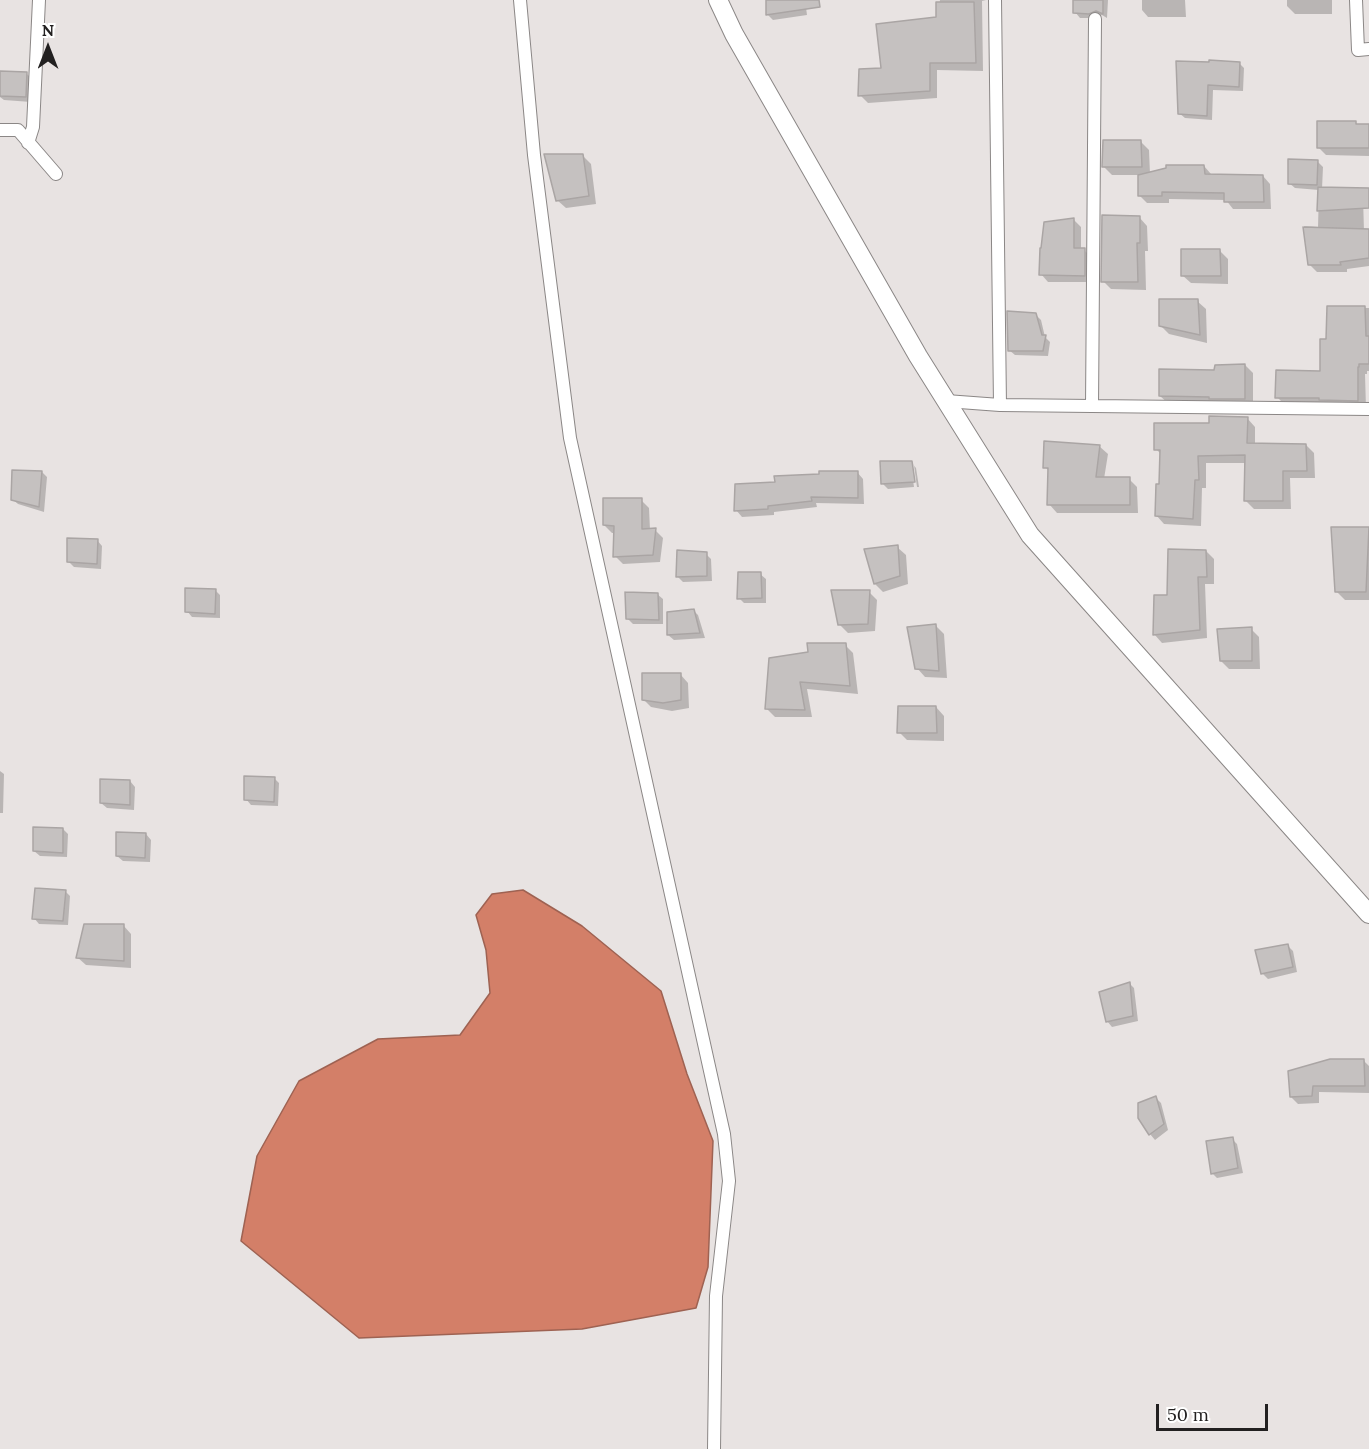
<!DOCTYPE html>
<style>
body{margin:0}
#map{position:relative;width:1369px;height:1449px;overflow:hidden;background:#e8e3e2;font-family:Lora,serif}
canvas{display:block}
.north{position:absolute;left:18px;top:18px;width:60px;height:60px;-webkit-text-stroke:4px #fff;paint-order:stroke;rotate:0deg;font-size:16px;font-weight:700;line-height:24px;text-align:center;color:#222020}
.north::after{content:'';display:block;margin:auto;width:21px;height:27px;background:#222020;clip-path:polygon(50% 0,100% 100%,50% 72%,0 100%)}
.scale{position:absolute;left:1156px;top:1404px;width:112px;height:27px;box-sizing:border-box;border:3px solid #222020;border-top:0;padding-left:8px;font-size:18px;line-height:21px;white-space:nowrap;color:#222020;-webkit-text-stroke:4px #fff;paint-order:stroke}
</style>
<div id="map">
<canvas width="1369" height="1449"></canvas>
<div class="north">N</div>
<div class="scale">50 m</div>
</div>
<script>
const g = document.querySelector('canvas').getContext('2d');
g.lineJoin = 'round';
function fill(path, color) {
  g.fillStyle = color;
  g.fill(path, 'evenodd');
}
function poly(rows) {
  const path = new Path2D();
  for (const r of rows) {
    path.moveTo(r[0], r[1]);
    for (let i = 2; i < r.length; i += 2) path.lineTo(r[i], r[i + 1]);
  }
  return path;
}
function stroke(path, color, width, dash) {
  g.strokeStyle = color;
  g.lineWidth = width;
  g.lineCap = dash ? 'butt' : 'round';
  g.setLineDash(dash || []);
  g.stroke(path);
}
const water = poly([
 [523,890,582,926,661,991,687,1074,713,1141,708,1267,696,1308,582,1329,359,1338,241,1241,257,1156,299,1081,378,1039,460,1035,490,993,486,950,476,915,492,894,523,890]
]);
fill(water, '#d37f68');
stroke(water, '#9e6252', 1.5);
fill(poly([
 [767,0,805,0,807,15,773,20,767,14],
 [940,0,986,0,982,1,983,71,937,70,937,98,868,103,860,95,882,70,937,19],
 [1075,0,1108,0,1107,18,1102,15,1095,18,1080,18,1075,12],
 [1142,0,1185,0,1186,17,1148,17,1142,10],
 [1287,0,1332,0,1332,14,1295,14,1287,6],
 [1178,63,1239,63,1244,68,1243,91,1213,90,1212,120,1185,118,1179,113],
 [0,73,27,74,32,79,31,102,4,100,0,97],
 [1355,122,1358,125,1369,125,1369,156,1326,155,1318,147],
 [1141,142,1149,150,1150,174,1204,166,1211,174,1263,176,1270,184,1271,209,1233,209,1226,200,1169,199,1169,203,1147,203,1139,195,1139,175,1112,175,1104,167],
 [583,156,591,164,596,204,566,208,557,200],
 [1318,162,1323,167,1322,189,1363,197,1364,231,1369,231,1369,266,1347,269,1347,272,1317,272,1310,265,1304,226,1318,227,1319,190,1295,188,1289,183],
 [1139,217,1147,226,1148,251,1145,251,1146,290,1111,289,1103,281],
 [1074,220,1081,227,1081,250,1084,250,1091,257,1091,282,1048,282,1041,274],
 [1219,250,1228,259,1228,284,1191,283,1182,275],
 [1197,301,1206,309,1207,343,1169,334,1160,325],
 [1328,308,1369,308,1369,371,1367,371,1367,374,1365,374,1366,408,1285,405,1277,397,1321,372,1328,341],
 [1035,314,1041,320,1045,337,1050,342,1048,356,1015,355,1009,350],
 [1245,365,1253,373,1253,407,1169,404,1160,396,1216,371],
 [1247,418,1255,427,1255,445,1306,445,1314,453,1315,478,1290,478,1291,509,1254,509,1245,500,1246,463,1206,463,1206,488,1202,488,1201,526,1164,524,1156,515,1161,486,1161,454,1156,449,1211,424],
 [1099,446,1108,454,1104,479,1129,479,1137,487,1138,513,1057,513,1049,504,1049,471,1045,467],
 [911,462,916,468,919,487,917,487,914,465,911,465,914,487,888,489,883,484],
 [42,472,47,477,44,512,18,504,12,499],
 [857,472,863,479,864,504,816,503,817,507,774,512,774,515,742,517,736,510,777,484],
 [641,500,649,508,650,530,655,530,663,538,660,562,623,564,615,556,615,533,612,533,604,525],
 [1333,528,1369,529,1369,600,1345,600,1337,592],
 [97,540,102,546,101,569,74,567,69,562],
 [897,547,906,555,908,584,883,592,875,584],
 [1206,551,1214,559,1214,584,1205,584,1207,638,1162,643,1154,634,1168,596],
 [706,554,711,559,712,581,683,582,678,577],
 [760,574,766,579,766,603,744,603,739,598],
 [215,590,220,595,220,618,192,617,187,611],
 [869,592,877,600,875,631,848,633,839,624],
 [657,594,663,599,663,624,633,624,627,618],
 [693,610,698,615,705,638,674,640,668,635],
 [936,626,944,634,947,678,925,677,917,668],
 [1251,629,1259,637,1260,669,1229,669,1221,661],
 [845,645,853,653,858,694,807,689,812,717,775,717,767,709],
 [680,674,688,683,689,708,672,711,651,707,643,699],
 [936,707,944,716,944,741,907,740,899,732],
 [0,771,4,774,3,813,0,813],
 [274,778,279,783,278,806,251,805,246,799],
 [130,781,135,787,134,810,107,808,101,803],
 [63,829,68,834,67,857,40,856,34,851],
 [146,834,151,840,150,862,123,861,117,856],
 [65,891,70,896,68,925,39,924,34,918],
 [123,925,131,934,131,968,86,965,77,957],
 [1288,946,1293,951,1297,972,1268,979,1263,974,1257,951],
 [1129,983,1134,988,1138,1021,1112,1027,1107,1021],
 [1364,1061,1369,1066,1369,1093,1319,1092,1319,1103,1298,1104,1291,1097],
 [1156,1098,1161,1103,1168,1130,1155,1140,1150,1134,1139,1118],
 [1232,1139,1237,1144,1243,1173,1217,1178,1212,1173]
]), '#0003');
const building = poly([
 [766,0,819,0,820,7,766,15,766,0],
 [1073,0,1103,0,1103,14,1096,11,1089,14,1073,13,1073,0],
 [936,2,974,2,976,63,930,63,930,91,858,96,859,69,881,68,876,24,936,17,936,2],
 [1209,60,1240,62,1239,87,1208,85,1207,116,1178,114,1176,61,1209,62,1209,60],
 [0,71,27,72,26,97,0,96,0,71],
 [1317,121,1356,121,1356,124,1369,124,1369,148,1317,148,1317,121],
 [1103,140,1141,140,1142,167,1102,167,1103,140],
 [544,154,583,154,589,196,556,201,544,154],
 [1288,159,1318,160,1317,185,1288,184,1288,159],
 [1166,165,1204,165,1205,174,1263,175,1264,202,1224,202,1224,193,1162,192,1162,196,1138,196,1138,175,1166,168,1166,165],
 [1318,187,1369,188,1369,208,1317,211,1318,187],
 [1102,215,1140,216,1140,243,1137,243,1138,282,1101,282,1102,215],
 [1074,218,1074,248,1085,248,1085,276,1039,275,1040,248,1041,248,1044,222,1074,218],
 [1303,227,1369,229,1369,258,1340,262,1341,265,1308,265,1303,227],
 [1181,249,1220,249,1221,276,1181,276,1181,249],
 [1159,299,1198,299,1200,335,1159,326,1159,299],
 [1327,306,1365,306,1366,336,1369,336,1369,364,1359,364,1359,367,1358,367,1358,401,1319,400,1319,398,1275,398,1276,370,1320,371,1320,339,1326,339,1327,306],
 [1007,311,1036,313,1042,335,1046,335,1043,351,1008,351,1007,311],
 [1245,364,1245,399,1209,399,1209,397,1159,396,1159,369,1214,370,1215,365,1245,364],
 [1209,416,1248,417,1247,443,1306,444,1307,471,1283,471,1283,501,1244,501,1245,455,1198,456,1199,480,1195,480,1193,519,1155,516,1156,484,1159,484,1160,450,1154,450,1154,423,1209,423,1209,416],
 [1044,441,1100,445,1096,477,1130,477,1130,505,1047,505,1048,468,1043,468,1044,441],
 [880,461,912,461,915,482,881,484,880,461],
 [12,470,42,471,39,507,11,500,12,470],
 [819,471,858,471,858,498,811,497,812,501,768,506,768,509,734,511,735,484,775,482,774,476,819,474,819,471],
 [603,498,642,498,642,529,656,528,653,555,613,557,614,526,603,525,603,498],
 [1331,527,1369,527,1366,592,1335,592,1331,527],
 [67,538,98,539,97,564,67,562,67,538],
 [898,545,900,576,874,584,864,549,898,545],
 [1168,549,1206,550,1207,577,1198,577,1200,630,1153,635,1154,595,1167,595,1168,549],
 [677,550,707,552,707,576,676,577,677,550],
 [738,572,761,572,762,598,737,599,738,572],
 [185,588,216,589,215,614,185,612,185,588],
 [831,590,870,590,868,624,838,625,831,590],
 [625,592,658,593,659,620,626,619,625,592],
 [694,609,700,633,667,635,667,612,694,609],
 [936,624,939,671,915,669,907,627,936,624],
 [1252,627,1252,661,1220,661,1217,629,1252,627],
 [807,643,846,643,850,686,800,682,805,710,765,709,769,658,808,652,807,643],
 [642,673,681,673,681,700,663,703,642,700,642,673],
 [898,706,936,706,937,733,897,733,898,706],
 [244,776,275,777,274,802,244,800,244,776],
 [100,779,130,780,130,805,100,803,100,779],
 [33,827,63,828,63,853,33,851,33,827],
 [116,832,146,833,145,858,116,856,116,832],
 [35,888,66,890,63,921,32,919,35,888],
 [84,924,124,924,124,961,76,958,84,924],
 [1288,944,1293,967,1261,974,1255,950,1288,944],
 [1130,982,1133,1016,1106,1022,1099,992,1130,982],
 [1330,1059,1364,1059,1365,1086,1313,1086,1312,1096,1290,1097,1288,1071,1330,1059],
 [1156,1096,1164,1124,1149,1135,1138,1118,1138,1103,1156,1096],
 [1233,1137,1238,1168,1211,1174,1206,1141,1233,1137]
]);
fill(building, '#c5c1c0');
stroke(building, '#aaa5a4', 1.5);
const street = poly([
 [520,0,534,155,570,438,724,1134,729,1181,716,1296,714,1449],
 [995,0,1000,405],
 [1356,0,1358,50,1369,49],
 [0,130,18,130,56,174],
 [28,143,33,127,39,0],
 [946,401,1000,405,1369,409],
 [1092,406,1095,19]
]);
const secondary = poly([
 [718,0,734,34,918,356,1030,535,1369,914]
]);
stroke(street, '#8b8786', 14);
stroke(secondary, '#8b8786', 20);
stroke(street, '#fff', 12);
stroke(secondary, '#fff', 18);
</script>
